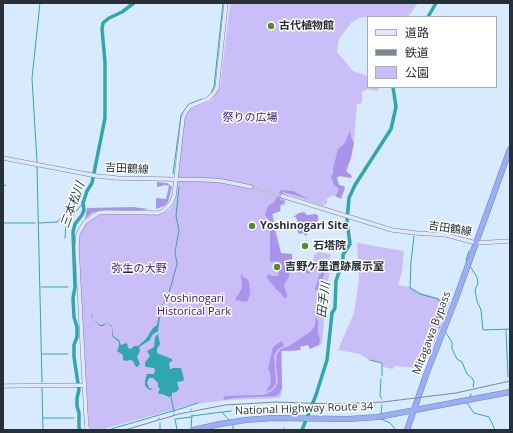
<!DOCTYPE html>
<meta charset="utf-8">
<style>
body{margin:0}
#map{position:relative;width:513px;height:433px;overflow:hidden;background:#d8ebfe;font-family:"Open Sans","Noto Sans JP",sans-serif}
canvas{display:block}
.frame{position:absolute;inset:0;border:4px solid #273039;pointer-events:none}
.legend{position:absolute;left:367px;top:16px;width:130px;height:72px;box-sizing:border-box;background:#fff;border:1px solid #a9acb0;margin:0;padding:5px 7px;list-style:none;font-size:12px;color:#273039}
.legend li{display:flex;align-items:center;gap:8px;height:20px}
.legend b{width:20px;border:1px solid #a9acb0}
</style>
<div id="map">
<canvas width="513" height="433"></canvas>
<div class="frame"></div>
<ul class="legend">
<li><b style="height:5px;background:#e0e7fc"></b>道路</li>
<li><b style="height:5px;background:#7b8996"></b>鉄道</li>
<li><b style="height:11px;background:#c9bef7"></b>公園</li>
</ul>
</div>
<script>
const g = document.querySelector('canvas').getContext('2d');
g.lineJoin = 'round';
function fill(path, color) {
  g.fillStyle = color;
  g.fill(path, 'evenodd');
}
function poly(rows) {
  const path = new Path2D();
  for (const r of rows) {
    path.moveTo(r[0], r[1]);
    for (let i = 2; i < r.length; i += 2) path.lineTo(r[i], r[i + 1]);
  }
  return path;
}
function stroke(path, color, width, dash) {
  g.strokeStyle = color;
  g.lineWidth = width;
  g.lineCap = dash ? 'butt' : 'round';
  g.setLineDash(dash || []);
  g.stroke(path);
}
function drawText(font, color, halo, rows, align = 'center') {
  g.font = font + ' "Open Sans","Noto Sans JP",sans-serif';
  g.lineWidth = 3;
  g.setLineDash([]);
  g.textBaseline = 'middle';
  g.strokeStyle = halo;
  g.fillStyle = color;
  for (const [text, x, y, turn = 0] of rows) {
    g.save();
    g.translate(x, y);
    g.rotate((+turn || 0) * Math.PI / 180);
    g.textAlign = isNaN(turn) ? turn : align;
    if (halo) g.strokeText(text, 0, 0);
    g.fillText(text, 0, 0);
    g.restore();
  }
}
fill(poly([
 [230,3,418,3,408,17,378,17,373,16,359,18,351,23,339,39,337,52,342,58,353,71,368,76,368,87,378,87,378,91,367,89,362,92,362,103,357,104,354,141,346,172,337,177,336,181,340,187,338,195,331,196,327,199,327,203,323,206,287,194,285,205,281,206,281,211,273,214,281,253,291,263,296,265,317,265,331,268,326,290,328,291,327,296,326,296,322,344,312,348,309,344,298,346,297,351,282,351,282,388,281,396,279,398,228,400,194,404,100,430,92,430,89,426,78,244,81,230,89,220,96,216,104,214,160,215,169,210,175,202,177,187,184,119,188,111,195,106,211,101,220,87],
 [357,243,404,251,402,271,398,285,411,287,421,293,450,301,439,332,432,347,421,350,421,368,394,366,393,369,383,367,382,362,369,360,360,354,338,350,354,313,359,280],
 [319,252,331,254,326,265,313,262,314,255]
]), '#c9bef7');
fill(poly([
 [350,131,351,137,354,143,351,158,346,171,352,176,351,178,339,176,337,178,339,185,344,186,345,188,341,199,335,196,338,192,338,188,334,185,331,176,333,174,333,169,338,149,345,143],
 [157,182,167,183,172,187,168,202,164,206,156,209,156,198,166,199,169,186,165,185,157,187],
 [281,190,293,191,308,199,283,192,280,200,285,201,283,204,280,205,280,211,272,214,275,232,281,253,292,254,292,260,296,264,317,265,326,267,320,289,317,290,315,289,319,276,321,273,321,269,315,268,309,274,305,272,303,267,290,266,289,276,284,285,287,296,286,298,283,297,281,293,276,289,267,278,268,274,272,276,278,276,281,263,276,261,271,262,270,260,270,223,269,220,265,215,268,206,274,202],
 [133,207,149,209,142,210,101,210,92,213,85,219,87,208],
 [304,212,307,215,316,214,318,216,318,224,316,228,311,228,306,236,303,233,299,234,297,230,299,226,296,217,293,217,299,213],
 [241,273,243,277,247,279,249,282,250,295,247,302,235,300,242,288],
 [316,317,318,321,318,333,320,339,319,345,310,349,308,345,300,347,301,350,281,351,282,388,279,394,275,396,233,398,223,400,225,396,263,395,269,393,273,390,277,385,278,380,276,366,277,354,281,349,289,346,310,332,315,326],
 [282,341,284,346,278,349,274,356,276,383,273,388,266,392,271,383,270,372,268,369,273,347]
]), '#a894ea');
fill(poly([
 [170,286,171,287,169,297,164,302,161,310,158,331,152,335,150,340,139,347,140,351,137,357,140,364,137,367,136,367,133,361,130,360,127,361,123,360,123,355,117,351,119,346,119,342,112,336,112,327,107,323,103,326,100,326,92,318,91,313,93,319,100,325,102,325,107,323,112,326,113,336,119,340,121,345,127,343,128,348,131,349,134,346,138,346,146,339,153,328,157,325,160,310,164,301,168,296],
 [158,334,160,344,157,349,157,353,172,359,172,361,169,363,170,369,172,369,172,368,181,368,184,379,183,381,177,382,179,389,176,392,172,393,172,396,169,397,162,394,159,394,158,393,160,389,158,387,158,383,153,378,149,378,147,383,149,388,153,389,150,390,147,388,145,385,145,381,147,374,154,374,155,370,154,368,146,367,145,366,145,362,150,356,147,351,154,347,155,337]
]), '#32a6ae');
stroke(poly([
 [211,93,214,87,223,3],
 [37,162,32,78,40,3],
 [37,167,42,382],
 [173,174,181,115,189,104,202,99],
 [3,186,6,185],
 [3,223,35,223],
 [39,223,57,222,68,212],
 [414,236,411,262,410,288,420,294,438,299,441,303,440,308],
 [65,238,66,224,83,203],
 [468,262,466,260,469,251],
 [470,266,477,277,478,283,475,290,477,301,481,310,483,330,510,329],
 [171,286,177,264,175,252,179,230,176,216,179,187],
 [41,287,68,287],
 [440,311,438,323,440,328],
 [506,330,508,377],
 [446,333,452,342,452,349,457,359,462,362,467,374,472,378,474,382,473,387],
 [42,354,68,354],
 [370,360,382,363,382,376],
 [381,379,380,396,382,399],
 [509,385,510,386],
 [42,388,43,430],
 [171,397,174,412],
 [466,398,470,397,471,394],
 [467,403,474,413,489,417,495,430],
 [191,409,191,410],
 [223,412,231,411],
 [174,414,174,415],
 [381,414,382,405],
 [192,416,222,412,229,420],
 [43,418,74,418],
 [159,418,159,419],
 [175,419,177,430],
 [176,419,191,417],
 [381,419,390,423,396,430],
 [191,428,192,415],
 [111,430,111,429,183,408,198,403],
 [160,430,160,423],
 [233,430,233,424],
 [284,430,284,428]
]), '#32a6ae', 1);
stroke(poly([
 [428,17,436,3],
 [80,430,79,427,79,413,77,406,77,398,79,390,74,357,74,345,77,337,77,327,74,317,73,298,75,287,73,232,75,224,82,215,84,210,83,203,87,191,92,183,105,118,105,62,102,29,103,23,109,18,122,12,134,3],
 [302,430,316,395,327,360,332,313,335,308,336,281,343,260,343,255,350,244,347,221,349,198,355,185,391,129,396,107,393,87]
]), '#32a6ae', 3.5);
stroke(poly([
 [251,187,282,196]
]), '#b5c6d7', 3.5, [3.5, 2]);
const secondary = poly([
 [3,158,97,176,117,178,210,180,222,181,251,187],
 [282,196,392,230,416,233,446,235,476,243,510,241],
 [3,386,84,385],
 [89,430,87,428,86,416,81,323,77,247,78,234,85,222,98,213,105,212,158,213,163,211,171,203,174,196,183,118,185,113,190,106,208,99,214,93,217,88,226,3]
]);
const highway = poly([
 [193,430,220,424,246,420,272,418,348,419,378,417,510,392],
 [407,430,426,375,455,301,510,149]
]);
stroke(secondary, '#6f8499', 4.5);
stroke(highway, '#7182b4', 6);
stroke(secondary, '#e0e7fc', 3.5);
stroke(highway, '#99aef6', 5);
stroke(poly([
 [125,430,179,414,225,405,276,402,334,404,383,402,456,393,510,381]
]), '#7b8996', 1);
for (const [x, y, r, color] of [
 [271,26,4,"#578c26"],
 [252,226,4,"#578c26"],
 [305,246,4,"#578c26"],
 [277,267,4,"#578c26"]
]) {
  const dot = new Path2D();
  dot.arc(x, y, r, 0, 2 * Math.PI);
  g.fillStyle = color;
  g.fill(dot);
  stroke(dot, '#fff', 1.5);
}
drawText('bold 11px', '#273039', '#fff', [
 ["古代植物館",279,26],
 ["Yoshinogari Site",260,226],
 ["石塔院",313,246],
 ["吉野ケ里遺跡展示室",285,267]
], 'left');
drawText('11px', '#3b1378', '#fff', [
 ["祭りの広場",250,118],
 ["弥生の大野",139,269],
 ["Yoshinogari",194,299],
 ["Historical Park",194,312]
]);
drawText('11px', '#273039', '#fff', [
 ["吉田鶴線",127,169,3],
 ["吉田鶴線",450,229,9],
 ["Mitagawa Bypass",432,333,-69],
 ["National Highway Route 34",304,409,-2]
]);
drawText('italic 12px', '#263f41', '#fff', [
 ["三本松川",73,205,-70],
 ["田手川",324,300,-83]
]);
</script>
